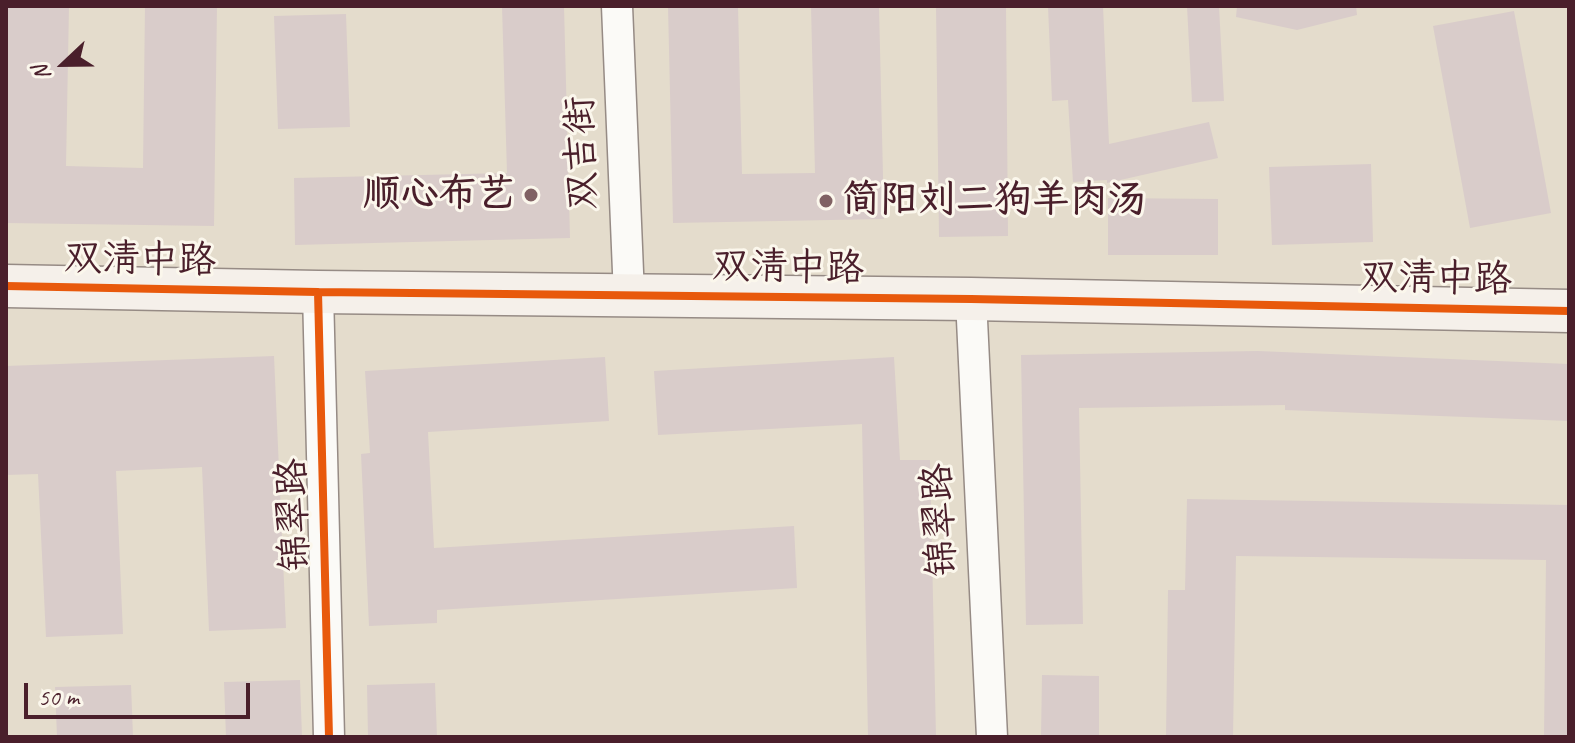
<!DOCTYPE html>
<meta charset="utf-8">
<style>
body{margin:0}
#map{position:relative;width:1575px;height:743px;overflow:hidden;background:#e4dccc;font-family:Caveat,sans-serif}
canvas{display:block}
.frame{position:absolute;inset:0;border:8px solid #4a1f2b;pointer-events:none}
.north{position:absolute;left:24px;top:24px;width:80px;height:80px;-webkit-text-stroke:6px #fbf7ec;paint-order:stroke;rotate:248deg;font-size:22px;font-weight:700;line-height:32px;text-align:center;color:#4a1f2b}
.north::after{content:'';display:block;margin:auto;width:28px;height:36px;background:#4a1f2b;clip-path:polygon(50% 0,100% 100%,50% 72%,0 100%)}
.scale{position:absolute;left:24px;top:683px;width:226px;height:36px;box-sizing:border-box;border:4px solid #4a1f2b;border-top:0;padding-left:10px;font-size:24px;line-height:28px;white-space:nowrap;color:#4a1f2b;-webkit-text-stroke:6px #fbf7ec;paint-order:stroke}
</style>
<div id="map">
<canvas width="1575" height="743"></canvas>
<div class="frame"></div>
<div class="north">N</div>
<div class="scale">50 m</div>
</div>
<script>
const g = document.querySelector('canvas').getContext('2d');
g.lineJoin = 'round';
function fill(path, color) {
  g.fillStyle = color;
  g.fill(path, 'evenodd');
}
function poly(rows) {
  const path = new Path2D();
  for (const r of rows) {
    path.moveTo(r[0], r[1]);
    for (let i = 2; i < r.length; i += 2) path.lineTo(r[i], r[i + 1]);
  }
  return path;
}
function stroke(path, color, width, dash) {
  g.strokeStyle = color;
  g.lineWidth = width;
  g.lineCap = dash ? 'butt' : 'round';
  g.setLineDash(dash || []);
  g.stroke(path);
}
function drawText(font, color, halo, rows, align = 'center') {
  g.font = font + ' Caveat,"LXGW WenKai TC",sans-serif';
  g.lineWidth = 6;
  g.setLineDash([]);
  g.textBaseline = 'middle';
  g.strokeStyle = halo;
  g.fillStyle = color;
  for (const [text, x, y, turn = 0] of rows) {
    g.save();
    g.translate(x, y);
    g.rotate((+turn || 0) * Math.PI / 180);
    g.textAlign = isNaN(turn) ? turn : align;
    if (halo) g.strokeText(text, 0, 0);
    g.fillText(text, 0, 0);
    g.restore();
  }
}
fill(poly([
 [6,6,69,6,66,166,143,168,145,6,217,6,214,226,6,223],
 [502,6,564,6,570,238,295,245,294,178,507,173],
 [668,6,738,6,742,174,815,173,811,6,879,6,884,219,673,223],
 [936,6,1006,6,1008,236,939,237],
 [1048,6,1103,6,1109,144,1209,122,1218,158,1107,183,1107,180,1073,182,1068,100,1052,101],
 [1187,6,1219,6,1224,101,1192,102],
 [1237,6,1356,6,1357,15,1297,30,1236,17],
 [1514,11,1551,213,1470,228,1433,26],
 [346,14,350,127,278,129,274,16],
 [1371,164,1373,242,1272,245,1269,167],
 [1108,198,1218,199,1218,255,1108,255],
 [1258,351,1569,364,1569,421,1285,410,1285,405,1079,408,1083,624,1026,625,1021,355],
 [274,356,286,628,209,631,202,467,116,471,123,634,46,637,38,474,6,475,6,366],
 [605,357,609,421,428,432,434,548,794,526,797,588,437,610,437,623,369,626,361,454,370,453,365,371],
 [894,357,900,460,930,460,936,737,868,737,862,424,658,435,654,371],
 [1187,499,1569,505,1569,737,1544,737,1546,560,1236,556,1233,737,1166,737,1168,590,1185,590],
 [1042,675,1099,676,1099,737,1041,737],
 [300,680,302,737,226,737,224,682],
 [435,683,437,737,368,737,367,685],
 [131,685,133,737,57,737,55,687]
]), '#d9ccca');
const street = poly([
 [617,6,629,296],
 [318,292,329,737],
 [971,299,992,737]
]);
const secondary = poly([
 [6,286,318,292,971,299,1569,311]
]);
stroke(street, '#968b85', 33);
stroke(secondary, '#968b85', 45);
stroke(street, '#fbfaf7', 30);
stroke(secondary, '#f5f0ea', 42);
stroke(poly([
 [6,286,318,292,971,299,1569,311],
 [318,292,329,737]
]), '#e8590c', 8);
for (const [x, y, r, color] of [
 [531,195,8,"#806163"],
 [826,201,8,"#806163"]
]) {
  const dot = new Path2D();
  dot.arc(x, y, r, 0, 2 * Math.PI);
  g.fillStyle = color;
  g.fill(dot);
  stroke(dot, '#fbf7ec', 3);
}
drawText('38px', '#4a1f2b', '#fbf7ec', [
 ["双吉街",583,153,-92],
 ["双清中路",140,261,1],
 ["双清中路",788,269,1],
 ["双清中路",1436,280,1],
 ["锦翠路",295,515,-92],
 ["锦翠路",941,520,-93]
]);
drawText('bold 38px', '#4a1f2b', '#fbf7ec', [
 ["顺心布艺",515,195],
 ["简阳刘二狗羊肉汤",842,201,"left"]
], 'right');
</script>
